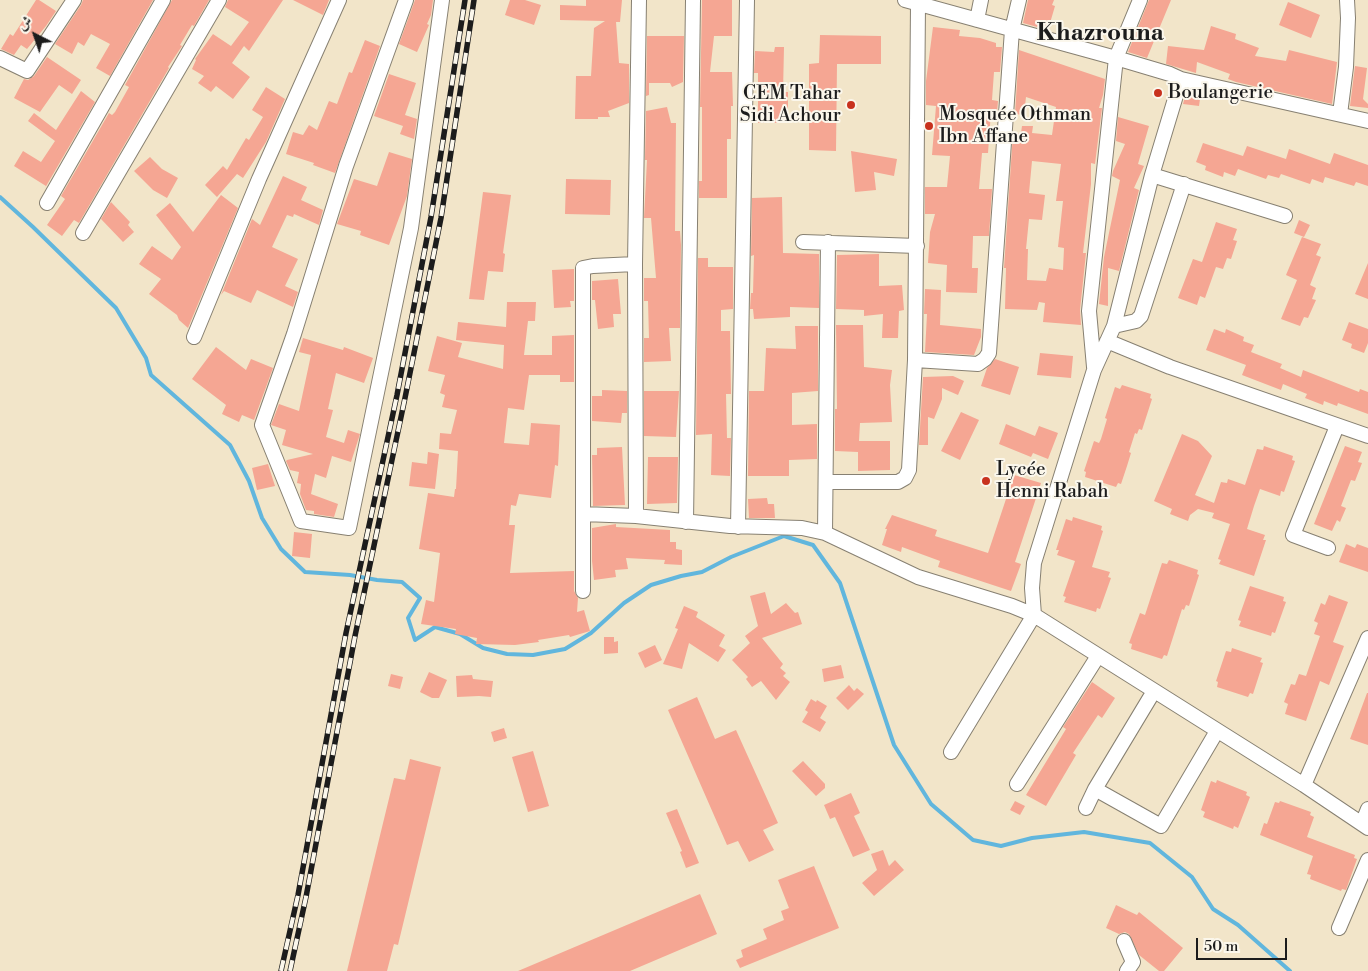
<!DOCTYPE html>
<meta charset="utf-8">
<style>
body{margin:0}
#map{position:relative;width:1368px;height:971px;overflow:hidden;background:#f2e5c9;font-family:"Libre Bodoni",Amiri,serif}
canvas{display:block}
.north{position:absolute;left:10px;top:10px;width:50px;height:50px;-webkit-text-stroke:4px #fbf7ec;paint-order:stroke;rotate:319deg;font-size:14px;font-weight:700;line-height:20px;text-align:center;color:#1c1c1c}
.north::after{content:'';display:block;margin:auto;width:18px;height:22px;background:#1c1c1c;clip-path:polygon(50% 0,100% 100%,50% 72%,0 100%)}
.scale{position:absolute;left:1196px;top:938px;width:91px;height:22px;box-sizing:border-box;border:2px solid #1c1c1c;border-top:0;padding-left:6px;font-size:15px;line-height:18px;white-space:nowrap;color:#1c1c1c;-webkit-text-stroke:4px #fbf7ec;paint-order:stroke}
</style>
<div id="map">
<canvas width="1368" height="971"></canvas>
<div class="north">ش</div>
<div class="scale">50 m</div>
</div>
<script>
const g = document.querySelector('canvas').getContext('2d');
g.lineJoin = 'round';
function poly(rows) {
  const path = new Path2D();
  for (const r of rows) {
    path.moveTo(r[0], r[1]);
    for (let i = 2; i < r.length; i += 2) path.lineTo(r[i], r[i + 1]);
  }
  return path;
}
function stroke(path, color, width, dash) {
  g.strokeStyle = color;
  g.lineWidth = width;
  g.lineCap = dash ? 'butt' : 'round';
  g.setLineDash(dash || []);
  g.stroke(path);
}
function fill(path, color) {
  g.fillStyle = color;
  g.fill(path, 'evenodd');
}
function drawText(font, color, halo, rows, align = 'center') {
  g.font = font + ' "Libre Bodoni",serif';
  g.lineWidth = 4;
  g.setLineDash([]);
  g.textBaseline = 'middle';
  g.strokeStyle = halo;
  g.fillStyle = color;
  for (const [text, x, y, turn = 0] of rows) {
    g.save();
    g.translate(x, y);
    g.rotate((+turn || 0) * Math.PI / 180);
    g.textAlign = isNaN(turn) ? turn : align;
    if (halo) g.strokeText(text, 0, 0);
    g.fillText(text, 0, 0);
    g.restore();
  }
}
stroke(poly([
 [0,197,33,227,116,308,146,358,151,375,230,445,249,481,262,518,281,549,305,572,350,575,377,580,402,582,420,598,408,618,415,640,435,627,460,634,483,648,507,654,533,655,565,649,591,633,624,603,651,585,681,576,702,572,731,557,784,536,813,545,840,583,894,745,931,804,973,840,1001,846,1032,838,1084,832,1150,843,1192,877,1213,909,1238,925,1290,971]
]), '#61b6dd', 4);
fill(poly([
 [36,0,39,0,56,11,46,26,27,49,21,45,14,55,1,49,10,34,13,36],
 [83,0,153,0,110,76,96,68,110,44,91,34,84,46,78,42,72,54,55,44,81,5],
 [172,0,209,0,194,26,192,25,180,45,182,46,168,67,169,68,79,223,74,220,62,236,47,225,65,199,61,196,109,113,112,115,115,112,129,87,125,85],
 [228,0,283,0,249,51,244,46,232,63,250,77,233,99,216,86,211,92,198,83,204,76,192,69,196,60,195,59,213,34,231,46,249,22,225,7],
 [293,0,329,0,323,15],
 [415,0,433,0,431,15,427,24,429,25,417,52,399,44],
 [510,0,525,0,541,5,534,25,505,15],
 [586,0,622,0,620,22,616,22,619,63,629,64,629,103,608,111,610,117,598,117,598,119,575,119,576,76,591,76,594,28,605,21,560,20,560,5,586,6],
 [702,0,732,0,732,36,714,36,710,72,732,72,733,106,731,106,731,139,727,139,727,198,699,198,699,181,702,181,702,107,700,107],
 [1028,0,1054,0,1052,5,1055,6,1048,30,1023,23],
 [1149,0,1171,0,1147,58,1128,52],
 [1288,2,1320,15,1311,38,1279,25],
 [1211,26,1236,34,1235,39,1259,48,1255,56,1286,61,1289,50,1337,62,1332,104,1236,82,1228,79,1230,74,1197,62,1196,73,1166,64,1168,46,1204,50],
 [933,27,960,30,959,36,980,38,996,43,996,47,1002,47,1000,72,994,72,992,100,998,101,997,112,991,111,988,153,982,153,979,189,992,189,989,236,973,236,972,268,978,268,977,293,946,292,947,265,928,263,930,232,935,214,925,214,925,187,947,187,950,156,932,155,936,106,926,105,926,81],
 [820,35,881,36,881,64,837,64,836,151,809,150,809,64,819,63],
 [647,36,684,36,683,82,672,87,670,83,649,83,649,95,646,96],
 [365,40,380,46,335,173,313,165,314,163,286,154,293,132,303,135,309,125,317,130,329,101,337,104,349,72,352,73],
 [775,47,784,47,783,92,788,92,788,123,758,123,758,73,754,73,755,51,774,52],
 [1019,50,1105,79,1103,95,1099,108,1102,108,1095,164,1091,163,1091,184,1083,253,1086,253,1080,310,1081,325,1043,322,1045,303,1039,302,1037,310,1005,309,1006,268,1004,268,1013,133,1021,133,1022,126,1033,126,1032,133,1052,135,1056,107,1026,97,1024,115,1015,114],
 [1032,161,1061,164,1056,201,1063,201,1058,247,1064,248,1063,270,1049,268,1046,281,1027,280,1028,249,1026,249,1029,219,1042,220,1045,195,1029,193],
 [47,57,81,80,72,94,59,85,40,112,14,98,24,79,28,80,34,76],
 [1355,66,1367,68,1363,99,1368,104,1368,108,1350,106],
 [389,74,416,83,405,115,417,119,414,139,400,134,403,126,374,116],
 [266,87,285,99,266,142,243,178,237,174,217,197,205,185,223,166,227,170,246,138,249,140,263,117,252,110],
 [1187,90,1201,92,1199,106,1183,104],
 [81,91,95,102,45,188,46,186,14,166,23,151,41,162,55,141,28,121,34,113,56,130],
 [667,107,671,123,676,123,675,231,680,231,681,245,680,328,669,328,671,361,644,362,644,338,649,338,648,301,644,301,644,278,656,278,651,218,644,218,647,160,645,160,646,111],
 [1118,117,1149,126,1138,164,1144,166,1134,188,1139,190,1119,271,1108,268,1108,306,1099,304,1104,257,1120,180,1112,176,1113,171,1125,144,1116,141],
 [1203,143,1243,156,1247,146,1286,159,1289,149,1330,164,1334,153,1368,165,1368,186,1356,182,1354,186,1325,177,1323,183,1312,179,1310,184,1281,174,1279,178,1268,175,1266,179,1238,169,1235,176,1224,172,1223,177,1205,170,1206,166,1196,162],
 [851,151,897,159,894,176,874,172,876,190,855,192],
 [389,152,412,159,407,196,389,245,360,235,361,231,337,224,354,179,377,186],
 [150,157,162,169,178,178,167,198,153,190,134,171],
 [283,176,307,187,301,200,323,210,319,225,294,214,293,217,287,215,272,247,298,259,285,286,298,292,293,307,257,290,251,303,224,291,221,295,252,219,260,225],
 [566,179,611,180,610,215,565,214],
 [483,192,511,195,503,253,505,254,503,272,488,271,484,300,469,299],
 [221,195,238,208,188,328,179,320,177,315,149,294,161,279,139,264,152,246,172,260,181,247,156,215,170,203,193,232],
 [782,197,783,253,819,254,819,308,790,307,790,317,754,319,753,309,750,309,751,293,753,293,754,255,751,256,752,198],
 [111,202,130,222,128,225,134,232,123,242,101,219],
 [1299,220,1310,225,1304,237,1294,233],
 [1216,222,1237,229,1233,240,1237,241,1231,259,1227,258,1223,269,1216,267,1205,298,1200,296,1197,305,1178,298,1193,259,1202,262],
 [1302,237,1321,244,1316,255,1321,257,1310,285,1316,288,1312,299,1316,300,1308,318,1304,317,1300,326,1281,319,1297,280,1286,275],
 [879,254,879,286,902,285,904,310,899,311,898,338,882,338,883,314,864,316,864,310,836,309,837,255],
 [698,258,708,258,708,267,733,267,733,309,721,310,721,331,730,331,731,394,726,394,727,438,731,438,730,476,711,475,712,434,696,435],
 [1368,263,1368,299,1355,294],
 [574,269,574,301,570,301,571,307,554,308,552,270],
 [618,279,621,314,613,314,614,327,598,329,595,300,592,300,592,281],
 [925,289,941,290,940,325,981,329,981,337,974,355,925,352,927,314,924,314],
 [507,302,536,302,535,321,528,321,524,355,552,355,552,336,574,335,574,382,560,382,560,375,529,375,524,410,508,408,504,443,529,445,531,423,560,425,558,466,555,465,551,498,519,494,516,506,511,505,509,525,515,525,510,573,574,571,574,591,578,598,577,612,584,610,590,631,570,637,569,635,538,640,539,642,515,645,476,644,477,638,455,634,456,629,421,624,426,600,434,602,440,553,419,549,428,493,454,497,455,489,456,489,458,451,439,449,440,433,451,434,457,410,442,407,445,395,440,393,445,375,428,371,437,336,462,343,458,357,503,369,504,345,456,340,458,322,506,327],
 [1349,322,1368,329,1368,343,1364,353,1351,348,1352,344,1342,340],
 [836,325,863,325,864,367,892,370,890,385,892,422,860,423,859,441,890,441,890,470,858,471,858,452,835,451,835,409,837,409],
 [795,326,818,326,818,391,792,393,792,425,817,424,817,459,789,460,789,476,748,476,749,391,764,391,766,348,796,349],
 [1214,329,1225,333,1226,329,1244,337,1243,341,1254,345,1251,352,1282,364,1280,368,1301,377,1303,370,1359,392,1360,389,1368,392,1368,414,1338,403,1337,406,1324,401,1323,405,1305,398,1307,394,1283,384,1281,390,1242,375,1246,365,1206,350],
 [303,338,343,350,344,347,373,358,364,383,336,373,328,409,333,410,326,437,344,443,348,430,360,434,351,462,332,456,326,478,315,474,311,494,338,504,334,517,314,514,314,511,306,510,300,494,301,484,297,483,299,472,290,470,286,461,287,460,313,454,282,445,286,430,271,425,279,404,299,411,311,355,299,352],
 [216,347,246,370,251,359,273,368,254,420,242,415,239,422,222,414,226,405,192,379],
 [1040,353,1073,356,1071,378,1037,375],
 [995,359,1019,367,1010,395,981,386,987,368],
 [953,376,964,381,958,395,942,388,942,399,934,419,928,417,928,445,919,445,923,377],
 [1122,385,1151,394,1150,398,1152,399,1142,430,1139,429,1137,434,1135,433,1129,452,1131,453,1127,466,1121,484,1118,483,1116,487,1085,477,1086,472,1084,471,1094,441,1099,443,1101,439,1107,419,1105,418,1115,387,1120,389],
 [602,390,627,391,627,413,622,413,621,423,592,421,592,396,602,396],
 [644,391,679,391,676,437,644,436],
 [961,412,979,420,960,460,941,451],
 [1006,424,1035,436,1039,426,1058,433,1048,459,1033,453,1031,457,999,444],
 [1182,434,1198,441,1212,456,1195,495,1214,503,1221,482,1227,483,1228,479,1245,485,1257,449,1263,450,1264,446,1293,456,1292,460,1295,461,1284,492,1281,491,1280,496,1260,489,1254,506,1247,529,1265,535,1263,540,1266,540,1254,576,1219,564,1221,560,1218,559,1230,524,1212,518,1214,513,1198,509,1190,515,1188,521,1170,514,1172,509,1154,501],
 [1345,446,1362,452,1358,462,1362,463,1355,481,1351,480,1341,506,1346,508,1340,522,1337,520,1332,531,1314,524],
 [622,447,625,505,593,506,592,455,597,455,597,448],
 [428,452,439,454,435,489,409,486,412,462,427,464],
 [648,457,678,457,677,503,647,504],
 [268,464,275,486,257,490,252,468],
 [1014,475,1041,483,1015,562,1021,564,1011,591,938,567,940,561,902,547,901,552,882,545,887,529,885,529,892,515,937,530,935,536,988,553],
 [767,498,768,504,774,504,775,518,749,518,748,499],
 [1073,517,1102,526,1101,530,1103,531,1092,567,1110,572,1108,577,1111,578,1100,609,1097,608,1096,612,1064,602,1066,597,1063,596,1075,561,1057,555,1059,550,1056,550,1066,519,1072,521],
 [616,524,616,527,670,530,670,542,676,542,676,549,682,550,682,565,664,564,665,560,626,558,628,569,615,570,616,577,594,580,592,561,592,528],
 [294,532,312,534,310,558,292,556],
 [1346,544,1355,548,1357,544,1368,548,1368,572,1339,562],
 [1169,560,1198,570,1197,574,1199,575,1189,606,1186,605,1184,610,1182,609,1167,656,1164,655,1162,659,1131,649,1132,644,1129,643,1140,613,1145,615,1162,563,1167,564],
 [1250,586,1284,597,1283,601,1286,602,1275,633,1272,632,1271,636,1239,626,1241,621,1238,620],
 [765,592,771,614,786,603,795,613,798,612,802,624,762,638,783,664,780,668,786,673,783,676,790,682,776,700,761,681,752,687,746,679,748,677,732,660,750,643,745,636,758,626,750,596],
 [1329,595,1348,602,1333,642,1344,646,1329,685,1320,681,1306,721,1285,714,1288,704,1284,702,1291,684,1295,685,1299,674,1306,676,1320,636,1314,634,1318,623,1314,621,1321,603,1325,605],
 [684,606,698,612,696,617,725,635,719,646,726,650,718,662,689,643,682,669,663,664,678,629,675,628],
 [604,637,614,637,614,642,618,641,618,653,604,654],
 [655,645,662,660,645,668,638,653],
 [1232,648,1262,658,1260,662,1263,663,1253,694,1250,693,1248,697,1217,687,1218,682,1216,681,1226,651,1231,652],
 [841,665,844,678,824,682,822,669],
 [429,672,447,680,439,698,432,698,420,692],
 [391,674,403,677,400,689,388,686],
 [472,675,473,679,493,681,491,697,479,696,457,697,456,676],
 [1092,682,1115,698,1102,718,1098,715,1073,753,1076,755,1046,806,1026,795,1066,729,1063,727],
 [849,685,854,691,857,688,864,694,848,710,836,698],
 [1367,693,1368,693,1368,745,1350,739],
 [697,697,715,739,736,730,778,823,763,830,774,850,749,862,738,841,727,845,668,710],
 [811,699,816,702,817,700,827,706,820,718,826,722,820,732,802,722,808,712,805,710],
 [504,728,507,738,494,742,491,732],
 [533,751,549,806,528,812,512,757],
 [410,759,441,767,398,945,394,944,387,971,347,971,394,778,405,780],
 [803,761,825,784,825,788,816,796,792,771],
 [1217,780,1247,792,1246,795,1250,797,1238,828,1234,826,1233,829,1203,817,1205,812,1201,810,1211,781,1216,783],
 [851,793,860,813,854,816,870,850,853,857,835,817,830,819,824,805],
 [1015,801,1025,806,1020,815,1010,810],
 [1280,801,1311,812,1310,815,1314,817,1307,837,1355,855,1354,858,1357,859,1346,890,1342,889,1341,891,1310,879,1311,875,1307,874,1313,856,1260,835,1264,823,1267,824,1275,802,1279,803],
 [677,809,699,863,686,868,680,852,682,851,666,813],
 [883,850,889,866,895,860,904,870,874,896,862,883,877,870,871,854],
 [814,866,839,928,740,968,736,960,743,957,741,950,767,939,763,929,784,920,781,911,789,908,778,880],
 [700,894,717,934,630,971,518,971],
 [1116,905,1137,915,1139,912,1183,948,1164,971,1159,971,1139,955,1129,934,1125,932,1119,934,1106,928]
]), '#f5a693');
const minor = poly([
 [406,0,346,166,294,334,262,425,301,521,349,528,411,228,442,0],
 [905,0,1116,58,1170,74,1181,79,1368,121],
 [977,20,981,0],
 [0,58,27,71,74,0],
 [1340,114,1346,67,1348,18,1347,0],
 [1152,175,1285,216],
 [47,203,163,0],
 [83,233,219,0],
 [803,242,917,246],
 [1114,326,1136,321,1141,316,1184,184],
 [194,337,259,179,339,0],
 [1107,341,1170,367,1368,436],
 [915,360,978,364,985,359,989,353,1012,30,1019,0],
 [1094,367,1089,311,1116,58,1140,0],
 [826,482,898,482,905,478,909,470,915,360,918,4],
 [583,514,583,268,593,266,635,264],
 [636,516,635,264,639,0],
 [686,522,693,0],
 [738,527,747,0],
 [825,533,828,242],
 [1328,548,1293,535,1337,426],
 [583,591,583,514,636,516,730,526,802,528,825,533,918,577,1012,606,1034,615,1304,785,1368,828],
 [951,752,1034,615,1032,588,1034,563,1094,370,1114,326,1152,175,1181,79],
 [1017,784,1098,656],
 [1304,785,1368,638],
 [1095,789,1161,826,1217,731],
 [1086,808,1095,789,1154,691],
 [1362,824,1368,809],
 [1339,928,1368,860],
 [1124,941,1133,962,1127,971]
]);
stroke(minor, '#878072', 16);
stroke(minor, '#fff', 14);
const rail = poly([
 [281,971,298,895,346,633,397,395,431,217,465,0],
 [290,971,306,897,355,636,405,398,441,218,474,0]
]);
stroke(rail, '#1c1c1c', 5.5);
stroke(rail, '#fbf7ec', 4, [11]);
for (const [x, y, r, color] of [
 [1158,93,5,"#c8321e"],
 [851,105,5,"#c8321e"],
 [929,126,5,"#c8321e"],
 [986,481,5,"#c8321e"]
]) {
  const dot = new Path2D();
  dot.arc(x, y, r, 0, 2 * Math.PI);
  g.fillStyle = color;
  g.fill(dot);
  stroke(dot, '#fbf7ec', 2);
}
drawText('19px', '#1c1c1c', '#fbf7ec', [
 ["Boulangerie",1168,93],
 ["CEM Tahar",841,94,"right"],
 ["Sidi Achour",841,116,"right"],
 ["Mosquée Othman",939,115],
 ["Ibn Affane",939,137],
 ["Lycée",996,470],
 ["Henni Rabah",996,492]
], 'left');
drawText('bold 24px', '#1c1c1c', '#fbf7ec', [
 ["Khazrouna",1100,34]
]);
</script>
